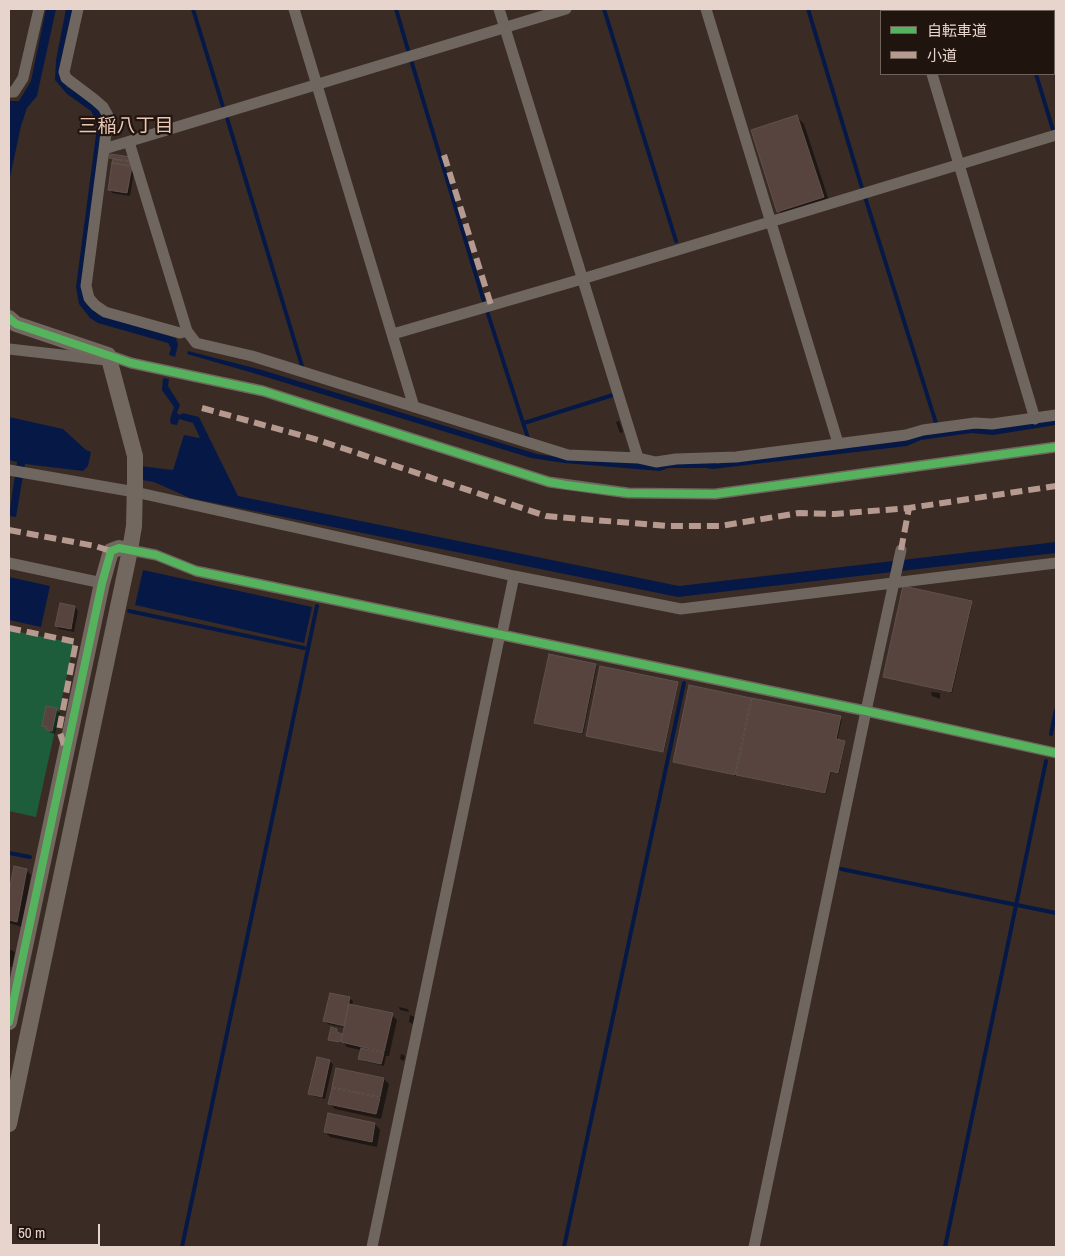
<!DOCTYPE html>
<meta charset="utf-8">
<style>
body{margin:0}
#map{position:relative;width:1065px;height:1256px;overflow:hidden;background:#3a2c25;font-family:"Archivo Narrow","Noto Sans JP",sans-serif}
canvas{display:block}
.frame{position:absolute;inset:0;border:10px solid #e7d5cd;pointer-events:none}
.legend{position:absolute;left:880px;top:10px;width:175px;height:65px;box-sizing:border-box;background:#20140f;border:1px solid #70615b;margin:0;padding:6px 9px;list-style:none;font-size:15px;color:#e7d5cd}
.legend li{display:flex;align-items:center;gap:10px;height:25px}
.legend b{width:25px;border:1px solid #70615b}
.scale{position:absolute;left:10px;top:1224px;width:90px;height:22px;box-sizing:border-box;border:2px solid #e7d5cd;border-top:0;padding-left:6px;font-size:15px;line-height:18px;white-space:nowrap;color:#e7d5cd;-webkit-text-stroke:4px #20140f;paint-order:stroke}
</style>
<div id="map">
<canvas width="1065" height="1256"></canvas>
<div class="frame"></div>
<ul class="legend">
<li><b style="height:6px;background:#56b35d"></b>自転車道</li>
<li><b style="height:6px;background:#b69a8f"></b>小道</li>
</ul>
<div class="scale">50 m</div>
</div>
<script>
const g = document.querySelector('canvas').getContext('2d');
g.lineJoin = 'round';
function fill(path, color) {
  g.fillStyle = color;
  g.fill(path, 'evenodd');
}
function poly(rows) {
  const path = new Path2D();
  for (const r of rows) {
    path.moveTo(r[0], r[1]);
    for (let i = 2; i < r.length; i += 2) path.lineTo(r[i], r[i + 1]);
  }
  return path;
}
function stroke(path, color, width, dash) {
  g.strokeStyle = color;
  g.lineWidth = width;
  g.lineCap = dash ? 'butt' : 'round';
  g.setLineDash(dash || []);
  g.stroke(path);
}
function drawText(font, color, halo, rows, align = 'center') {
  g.font = font + ' "Archivo Narrow","Noto Sans JP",sans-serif';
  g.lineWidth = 4.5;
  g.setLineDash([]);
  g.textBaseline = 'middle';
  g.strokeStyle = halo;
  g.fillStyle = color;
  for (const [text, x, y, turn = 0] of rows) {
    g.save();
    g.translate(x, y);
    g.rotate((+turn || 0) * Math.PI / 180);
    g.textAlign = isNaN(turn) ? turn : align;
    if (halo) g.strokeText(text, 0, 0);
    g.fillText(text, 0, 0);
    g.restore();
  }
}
fill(poly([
 [9,630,74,643,36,817,9,811]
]), '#1e5d3b');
fill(poly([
 [46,9,56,9,37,96,27,108,21,126,9,182,9,101,19,101,31,81],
 [66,9,73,9,60,78,67,87,92,103,102,113,103,120,83,296,86,304,99,315,176,338,178,345,175,357,169,355,171,348,168,343,98,323,90,318,79,304,76,287,97,127,95,119,91,111,67,94,55,80,56,60],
 [188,351,262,370,537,454,570,459,710,461,717,464,841,446,926,432,1056,418,1056,425,993,435,971,433,921,440,907,446,713,469,707,468,668,468,660,471,564,463,531,458,253,373,187,354],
 [163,378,169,379,168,386,180,405,177,413,180,415,183,413,199,417,238,496,679,586,1056,542,1056,553,678,597,190,498,154,482,136,479,140,466,173,470,184,435,200,438,193,423,179,419,177,425,171,424,170,419,174,407,162,390],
 [9,417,63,429,86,450,91,452,88,466,83,471,25,464,16,517,9,516,17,462,9,460],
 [143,570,312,607,304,643,135,605],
 [9,577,50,586,41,627,9,620]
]), '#061946');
fill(poly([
 [797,117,804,124,830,204,786,218,779,211],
 [111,157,131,160,130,167,134,171,130,196,112,193,109,189,114,159],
 [619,421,623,432,620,433,616,422],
 [971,602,972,604,952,693,884,677],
 [75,607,78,611,74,632,59,629,56,625],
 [550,656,597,666,583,734,536,723],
 [677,683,678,684,664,752,587,736],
 [931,692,940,693,940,699,932,696],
 [750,699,753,701,842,719,837,741,845,743,839,774,831,772,826,794,739,776,736,773,736,776,675,762],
 [56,709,60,713,55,734,51,733,44,725],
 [15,868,26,870,31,875,22,927,9,923,9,898],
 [9,949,15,952,12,967,9,967],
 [349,998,353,1001,352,1006,392,1015,397,1020,389,1056,386,1056,384,1066,363,1061,360,1058,361,1050,347,1047,342,1041,341,1043,330,1039,337,1030,338,1034,343,1036,345,1028,328,1024,325,1021],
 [399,1007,408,1009,409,1012,400,1010],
 [410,1015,415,1017,413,1024,409,1022],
 [401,1054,405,1056,404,1061,400,1059],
 [329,1061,333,1064,325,1099,313,1096,310,1093],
 [337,1069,384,1079,389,1084,381,1119,335,1109,330,1104],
 [329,1114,375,1124,380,1130,377,1147,330,1137,325,1131]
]), '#0007');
stroke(poly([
 [193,9,223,107],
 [396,9,408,50],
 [604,9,676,241],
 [808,9,862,188],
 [1016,9,1017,11],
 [411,60,484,302],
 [1036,74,1053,130],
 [227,118,302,366],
 [865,197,936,423],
 [487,311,528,438],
 [524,423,613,395],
 [129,611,304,648],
 [1051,734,1056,710],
 [9,853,30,857],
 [841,869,1056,913],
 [182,1247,317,606],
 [564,1247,684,683],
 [945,1247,1046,761]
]), '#061946', 4);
const building = poly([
 [797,115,824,197,777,212,751,130,797,115],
 [110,154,131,157,130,161,109,158,110,154],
 [113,159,130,162,129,166,112,163,113,159],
 [112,163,132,166,127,193,108,190,112,163],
 [903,586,972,601,951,692,883,677,903,586],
 [60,603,75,606,71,629,55,626,60,603],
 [549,654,596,664,582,733,534,723,549,654],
 [600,666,678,682,663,752,586,736,600,666],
 [689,685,751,698,735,775,673,762,689,685],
 [752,698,841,716,836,739,845,741,838,773,830,771,825,793,736,775,752,698],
 [46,706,57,708,52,731,46,730,47,727,42,726,46,706],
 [14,866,27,869,17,922,9,920,9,892,14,866],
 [330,993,350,997,344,1026,323,1021,330,993],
 [349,1004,393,1013,384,1052,341,1042,349,1004],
 [331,1027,337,1029,337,1032,342,1034,340,1042,328,1040,331,1027],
 [361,1048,384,1053,381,1064,358,1059,361,1048],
 [317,1057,330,1060,322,1097,308,1094,317,1057],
 [336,1068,384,1078,380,1097,332,1087,336,1068],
 [332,1088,380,1098,376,1114,328,1104,332,1088],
 [328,1113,375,1123,372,1142,324,1132,328,1113]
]);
fill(building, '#58443f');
stroke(building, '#5f514e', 1);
stroke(poly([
 [78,9,64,72,66,78,95,100,103,107,108,116,104,149,566,9],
 [294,9,414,407],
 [499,9,638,458],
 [706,9,838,443],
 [912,9,913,11],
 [932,74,1035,419],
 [9,92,14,92,23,78,39,9],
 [104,149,86,286,89,298,95,305,105,312,180,333,187,331,129,142],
 [187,331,196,343,252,356,568,455,638,458,656,462,676,459,736,457,906,435,923,430,975,423,992,424,1056,415],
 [393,334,582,279,1056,135],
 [9,349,106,360],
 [108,355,131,363,263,391,549,482,628,493,715,494,1056,447],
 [9,470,135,492,514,576,681,609,1056,563],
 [130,550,156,555,196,571,866,711,1056,753],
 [9,563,102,583],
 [502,634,514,576],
 [372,1247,500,634],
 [754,1247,866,711,901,550]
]), '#6f675f', 11);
stroke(poly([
 [9,318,16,324,108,355,135,456,135,483,134,526,130,550,9,1124],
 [9,1022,102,583,111,551,119,548,130,550]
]), '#73685f', 16);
stroke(poly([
 [444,155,491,305],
 [202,408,318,440,546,516,667,526,720,526,799,513,835,514,909,508,1056,486],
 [9,530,95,546,111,551],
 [901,550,909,508],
 [9,628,76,642,59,730,65,748]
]), '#b69a8f', 6, [12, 6]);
stroke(poly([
 [9,318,16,324,131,363,263,391,549,482,566,485,628,493,715,494,1056,447],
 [9,1022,102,583,111,551,119,548,156,555,196,571,866,711,1056,753]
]), '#56b35d', 8);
drawText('19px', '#e9c6b6', '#20140f', [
 ["三稲八丁目",126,127]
]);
</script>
